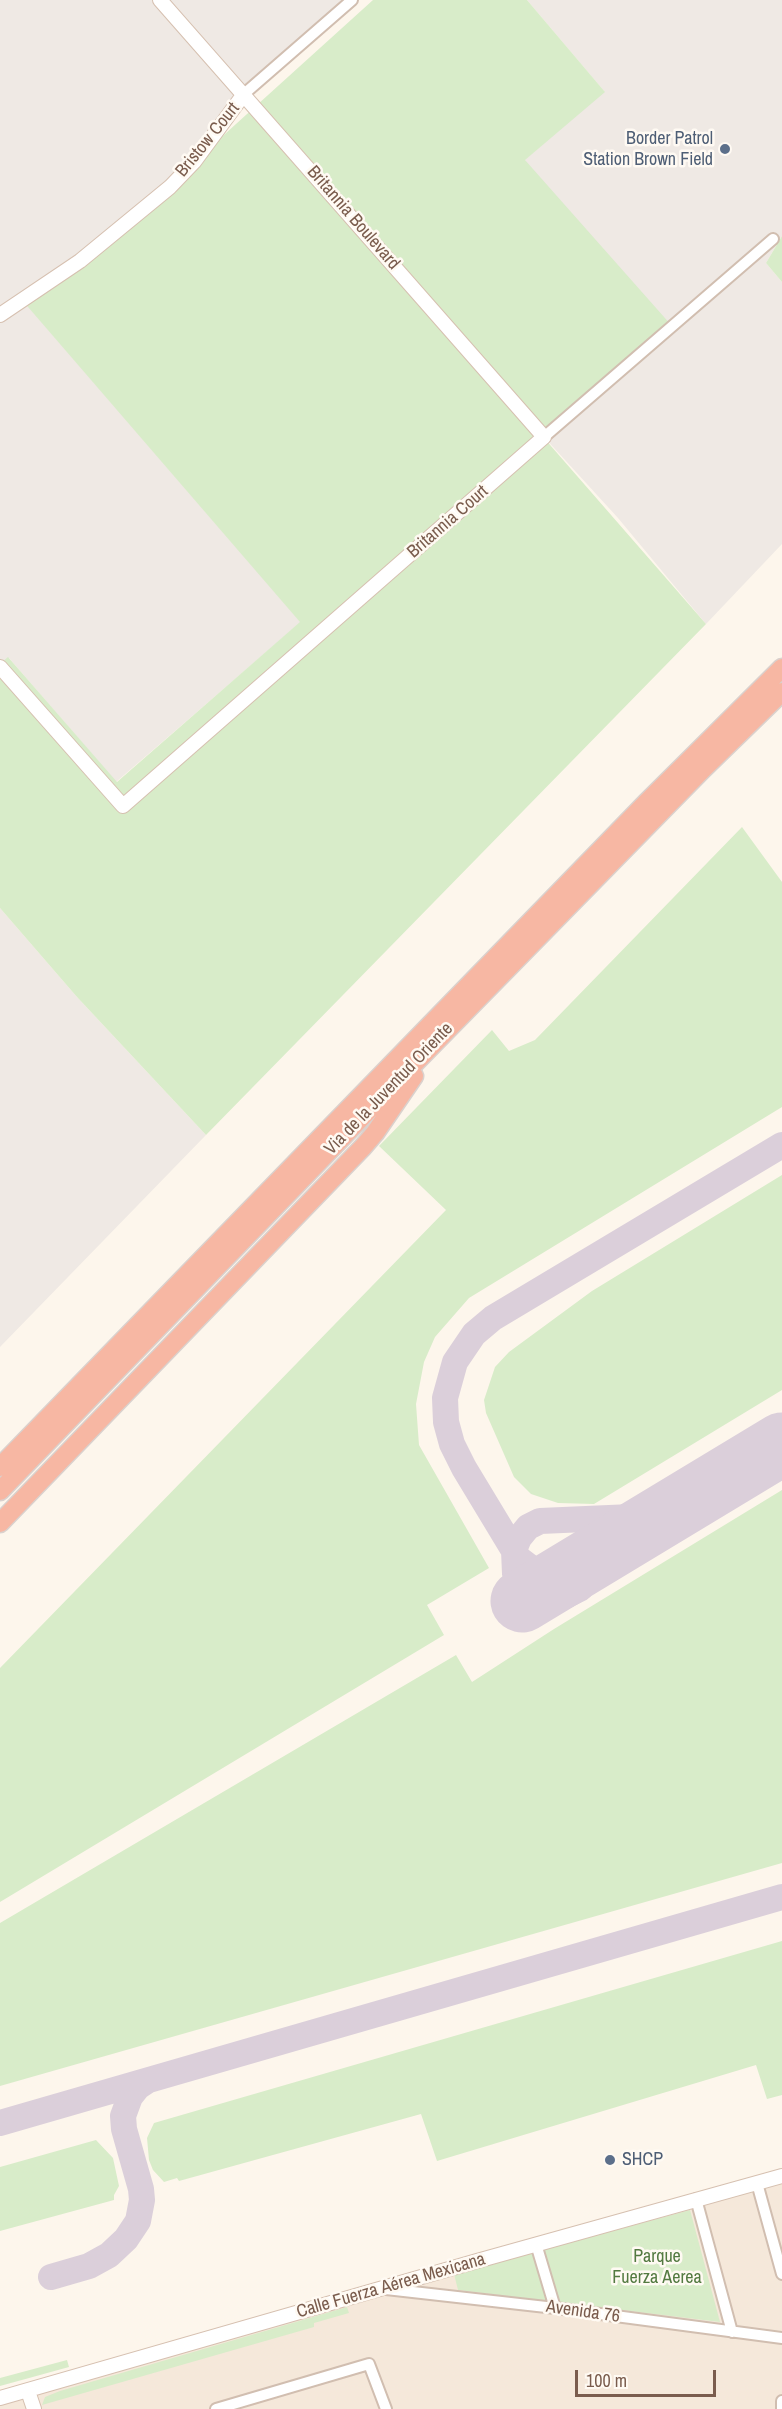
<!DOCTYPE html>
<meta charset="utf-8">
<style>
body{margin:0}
#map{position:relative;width:782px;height:2409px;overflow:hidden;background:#fdf6ec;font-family:"Archivo Narrow",sans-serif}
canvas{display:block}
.scale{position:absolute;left:575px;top:2370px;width:141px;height:27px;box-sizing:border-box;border:3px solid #7a5c4d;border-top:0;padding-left:8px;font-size:18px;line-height:21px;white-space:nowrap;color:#7a5c4d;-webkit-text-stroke:4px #fffaf3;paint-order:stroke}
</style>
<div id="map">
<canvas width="782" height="2409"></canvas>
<div class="scale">100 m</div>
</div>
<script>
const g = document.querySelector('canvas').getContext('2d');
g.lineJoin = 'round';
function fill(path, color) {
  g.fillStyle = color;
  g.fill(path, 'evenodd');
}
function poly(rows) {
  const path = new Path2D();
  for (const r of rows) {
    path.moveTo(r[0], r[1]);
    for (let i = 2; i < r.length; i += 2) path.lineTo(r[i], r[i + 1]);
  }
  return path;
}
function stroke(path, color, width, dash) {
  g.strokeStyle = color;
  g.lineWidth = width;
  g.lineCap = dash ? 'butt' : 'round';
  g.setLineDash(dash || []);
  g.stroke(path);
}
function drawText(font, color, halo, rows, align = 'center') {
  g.font = font + ' "Archivo Narrow",sans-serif';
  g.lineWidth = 5;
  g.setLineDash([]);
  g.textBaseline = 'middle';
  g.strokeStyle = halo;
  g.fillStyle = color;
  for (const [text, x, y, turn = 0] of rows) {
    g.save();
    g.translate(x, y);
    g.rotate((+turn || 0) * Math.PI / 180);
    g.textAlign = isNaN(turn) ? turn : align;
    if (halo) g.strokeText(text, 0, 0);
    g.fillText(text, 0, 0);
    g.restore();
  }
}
fill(poly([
 [782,2171,782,2409,0,2409,0,2396]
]), '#f5e8da');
fill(poly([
 [0,0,352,0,244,94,194,162,23,300,301,622,116,782,9,658,0,664],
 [527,0,782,0,782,236,766,263,782,282,782,544,706,624,618,518,544,437,525,159,604,91],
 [0,908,77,997,206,1135,0,1347]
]), '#efe9e4');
fill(poly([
 [373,0,527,0,605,92,525,160,672,326,544,438,706,624,206,1135,77,997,0,908,0,664,8,657,117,782,300,622,22,300,194,162],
 [782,236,782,282,766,263],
 [742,827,782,882,782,1107,469,1298,435,1337,424,1362,416,1404,419,1445,489,1568,427,1605,444,1635,0,1902,0,1668,446,1210,379,1146,492,1030,509,1051,535,1040],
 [782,1175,782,1390,594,1504,558,1503,531,1494,514,1477,486,1413,484,1400,495,1367,509,1352,592,1291],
 [782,1490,782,1863,0,2086,0,1923,456,1655,472,1682,554,1629],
 [782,1941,782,2095,767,2099,756,2065,437,2161,421,2114,179,2181,177,2178,164,2182,153,2170,149,2160,147,2138,154,2123],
 [96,2140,113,2158,119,2186,114,2195,114,2200,0,2231,0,2167],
 [690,2210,720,2322,458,2290,454,2274],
 [347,2307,349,2313,314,2323,314,2327,42,2405,45,2397,60,2391],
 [67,2360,69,2367,0,2386,0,2378]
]), '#d8ecc9');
stroke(poly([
 [613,1546,597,1558,581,1588,557,1600,533,1594,515,1574,514,1550,519,1538,528,1527,540,1521,655,1516,677,1507],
 [573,1570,544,1573,531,1568,519,1559,464,1468,452,1444,446,1422,445,1398,455,1362,474,1334,493,1318,782,1145],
 [0,2123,782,1897],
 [51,2277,89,2266,109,2255,126,2239,138,2221,142,2200,141,2189,124,2129,123,2116,130,2097,138,2087,147,2081]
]), '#dbcfda', 26);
stroke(poly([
 [522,1601,782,1444]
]), '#dbcfda', 63);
const street = poly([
 [244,94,352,0],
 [544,437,773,239],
 [757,2183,782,2274],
 [696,2199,732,2332],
 [536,2244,555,2308],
 [386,2289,555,2308,782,2338],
 [216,2409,369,2364,386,2409],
 [782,2409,782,2401]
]);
const secondary = poly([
 [0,315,80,261,170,187,194,162,244,94],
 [0,667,123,806,544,437,160,0],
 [28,2391,34,2409],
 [0,2398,477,2261,782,2176]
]);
const highway = poly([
 [0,1467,646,803,782,668],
 [0,1491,359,1120,704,768,782,692],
 [0,1523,363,1147,375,1133,414,1076]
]);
stroke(street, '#d1beb0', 14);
stroke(secondary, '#d6c0b0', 16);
stroke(highway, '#dad1cd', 21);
stroke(street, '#fff', 10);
stroke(secondary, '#fff', 14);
stroke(highway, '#f7b7a3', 18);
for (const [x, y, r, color] of [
 [725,149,6,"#5c6f8a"],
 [610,2160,6,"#5c6f8a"]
]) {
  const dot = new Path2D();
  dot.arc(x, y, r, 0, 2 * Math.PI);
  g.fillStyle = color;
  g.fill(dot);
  stroke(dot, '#fffaf3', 2);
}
drawText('18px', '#4e5e75', '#fffaf3', [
 ["Border Patrol",713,139],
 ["Station Brown Field",713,160],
 ["SHCP",622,2160,"left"]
], 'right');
drawText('18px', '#7a5c4d', '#fffaf3', [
 ["Bristow Court",208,140,-51],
 ["Britannia Boulevard",353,218,49],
 ["Britannia Court",448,522,-41],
 ["Via de la Juventud Oriente",389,1089,-46],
 ["Calle Fuerza Aérea Mexicana",391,2286,-16],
 ["Avenida 76",583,2312,8]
]);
drawText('18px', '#537a41', '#fffaf3', [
 ["Parque",657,2257],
 ["Fuerza Aerea",657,2278]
]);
</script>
